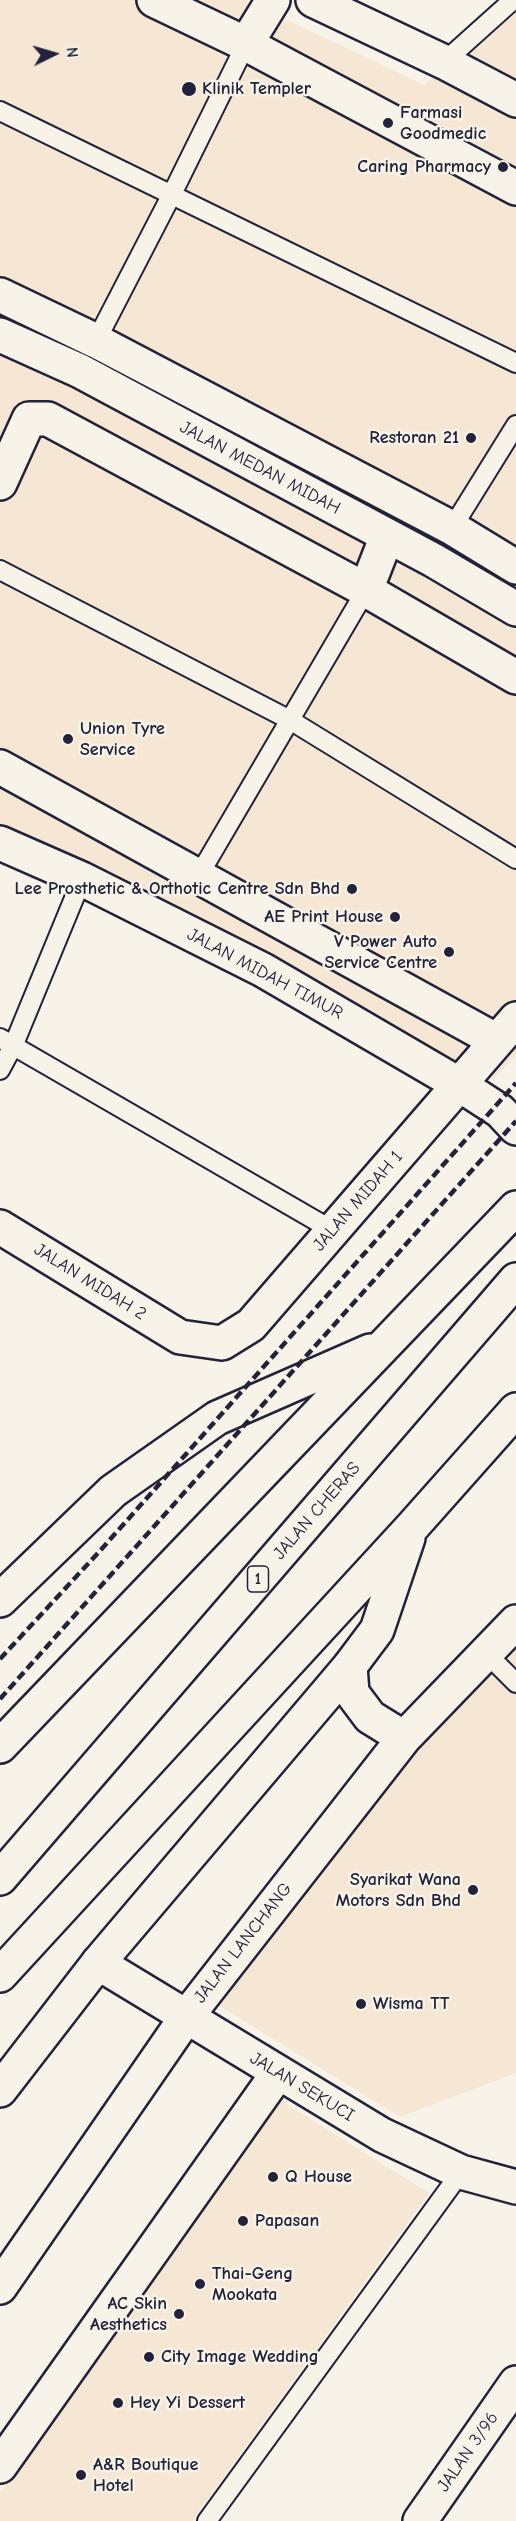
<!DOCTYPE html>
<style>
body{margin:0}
#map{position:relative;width:516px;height:2521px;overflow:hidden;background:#f7f3e8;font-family:"Comic Neue",sans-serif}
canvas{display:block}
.north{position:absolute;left:24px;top:24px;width:60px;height:60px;-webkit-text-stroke:4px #f7f3e8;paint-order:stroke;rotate:85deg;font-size:16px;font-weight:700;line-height:24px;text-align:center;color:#22223b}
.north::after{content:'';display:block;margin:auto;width:21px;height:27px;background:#22223b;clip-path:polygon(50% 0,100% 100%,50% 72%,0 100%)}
</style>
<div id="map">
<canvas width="516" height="2521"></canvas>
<div class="north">N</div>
</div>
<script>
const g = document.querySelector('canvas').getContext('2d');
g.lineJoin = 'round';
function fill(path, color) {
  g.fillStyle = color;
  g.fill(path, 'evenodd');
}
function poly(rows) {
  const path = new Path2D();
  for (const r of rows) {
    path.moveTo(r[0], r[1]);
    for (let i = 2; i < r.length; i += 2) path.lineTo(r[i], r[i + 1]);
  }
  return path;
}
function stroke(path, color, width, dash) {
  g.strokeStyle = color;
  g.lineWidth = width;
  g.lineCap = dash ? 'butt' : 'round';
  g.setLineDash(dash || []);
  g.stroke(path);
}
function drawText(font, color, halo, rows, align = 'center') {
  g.font = font + ' "Comic Neue",sans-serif';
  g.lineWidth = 5;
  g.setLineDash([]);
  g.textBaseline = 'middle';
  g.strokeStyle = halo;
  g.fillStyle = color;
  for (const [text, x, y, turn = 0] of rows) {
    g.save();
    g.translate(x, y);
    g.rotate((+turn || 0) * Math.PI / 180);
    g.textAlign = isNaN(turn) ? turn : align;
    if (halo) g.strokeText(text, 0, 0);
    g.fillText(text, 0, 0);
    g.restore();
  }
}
fill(poly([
 [0,0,245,0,424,85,516,0,516,1055,492,1081,0,842],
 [516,1642,516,2073,400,2117,215,2003,408,1755],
 [280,2100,429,2193,192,2521,0,2521,0,2492]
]), '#f6e7d4');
const service = poly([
 [444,62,513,0],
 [0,111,516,363],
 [96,341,172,194,246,44],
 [452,528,516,425],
 [0,570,290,720,516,859],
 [199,875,366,590],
 [0,1038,332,1230],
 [0,1070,14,1044,82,879],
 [486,1653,516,1683],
 [207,2521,461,2172]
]);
const minor = poly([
 [154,0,246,44,516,188],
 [246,44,273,0],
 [0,295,96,341,452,528,516,567],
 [0,335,80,371,433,560,516,609],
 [0,483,29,419,48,419,366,590,516,677],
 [366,590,387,536],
 [0,767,497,1041],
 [0,843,82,879,263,970,460,1085,500,1111,516,1128],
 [0,1227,180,1337,222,1343,251,1325,516,1019],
 [350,1666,352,1693,370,1717,404,1738],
 [98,1963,382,2135,461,2172,516,2187],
 [0,2287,187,2016,404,1738,516,1622],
 [0,2466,278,2073],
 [420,2521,516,2383]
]);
const tertiary = poly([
 [313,0,444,62,516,100]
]);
const trunk = poly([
 [0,1600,113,1491,217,1418,370,1351],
 [0,1746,516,1208],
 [0,1878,516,1280],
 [0,1975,412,1527,516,1410],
 [0,2090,98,1963,350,1666,377,1630,408,1538]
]);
stroke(service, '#22223b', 22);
stroke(minor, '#22223b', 38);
stroke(tertiary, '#22223b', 38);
stroke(trunk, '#22223b', 38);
stroke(service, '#f7f3e8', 18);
stroke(minor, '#f7f3e8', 33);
stroke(tertiary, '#f7f3e8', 33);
stroke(trunk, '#f7f3e8', 33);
stroke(poly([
 [0,1659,98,1553,516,1083],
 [0,1699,516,1121]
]), '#22223b', 4.5, [9, 4.5]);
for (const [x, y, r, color] of [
 [189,89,8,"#22223b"],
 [388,123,6,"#22223b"],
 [503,167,6,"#22223b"],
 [471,438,6,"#22223b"],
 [68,739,6,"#22223b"],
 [352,889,6,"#22223b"],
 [395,917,6,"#22223b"],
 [449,952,6,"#22223b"],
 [473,1890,6,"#22223b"],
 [361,2004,6,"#22223b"],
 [273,2177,6,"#22223b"],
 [243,2221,6,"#22223b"],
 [200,2284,6,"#22223b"],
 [179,2314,6,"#22223b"],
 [149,2357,6,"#22223b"],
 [118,2403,6,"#22223b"],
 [81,2475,6,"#22223b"]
]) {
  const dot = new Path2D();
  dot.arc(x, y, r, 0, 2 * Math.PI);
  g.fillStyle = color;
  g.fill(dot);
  stroke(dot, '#f7f3e8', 2);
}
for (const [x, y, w] of [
 [258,1579,21]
]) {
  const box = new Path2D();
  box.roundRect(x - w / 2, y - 13, w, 26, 4.5);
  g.fillStyle = '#f7f3e8';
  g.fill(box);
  stroke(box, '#22223b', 1.5);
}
drawText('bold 16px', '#22223b', null, [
 ["1",258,1579]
]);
drawText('bold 18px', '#22223b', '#f7f3e8', [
 ["Klinik Templer",202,89],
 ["Farmasi",400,113],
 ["Goodmedic",400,134],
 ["Caring Pharmacy",491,167,"right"],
 ["Restoran 21",459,438,"right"],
 ["Union Tyre",80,729],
 ["Service",80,750],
 ["Lee Prosthetic & Orthotic Centre Sdn Bhd",340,889,"right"],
 ["AE Print House",383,917,"right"],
 ["V Power Auto",437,942,"right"],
 ["Service Centre",437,963,"right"],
 ["Syarikat Wana",461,1880,"right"],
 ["Motors Sdn Bhd",461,1901,"right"],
 ["Wisma TT",373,2004],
 ["Q House",285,2177],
 ["Papasan",255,2221],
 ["Thai-Geng",212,2274],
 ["Mookata",212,2295],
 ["AC Skin",167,2304,"right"],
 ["Aesthetics",167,2325,"right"],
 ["City Image Wedding",161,2357],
 ["Hey Yi Dessert",130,2403],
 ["A&R Boutique",93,2465],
 ["Hotel",93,2486]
], 'left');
drawText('18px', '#22223b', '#f7f3e8', [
 ["JALAN MEDAN MIDAH",260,468,28],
 ["JALAN MIDAH TIMUR",265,974,28],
 ["JALAN MIDAH 1",358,1201,-49],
 ["JALAN MIDAH 2",90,1282,32],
 ["JALAN CHERAS",317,1511,-49],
 ["JALAN LANCHANG",243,1943,-52],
 ["JALAN SEKUCI",302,2087,31],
 ["JALAN 3/96",468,2452,-55]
]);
</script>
